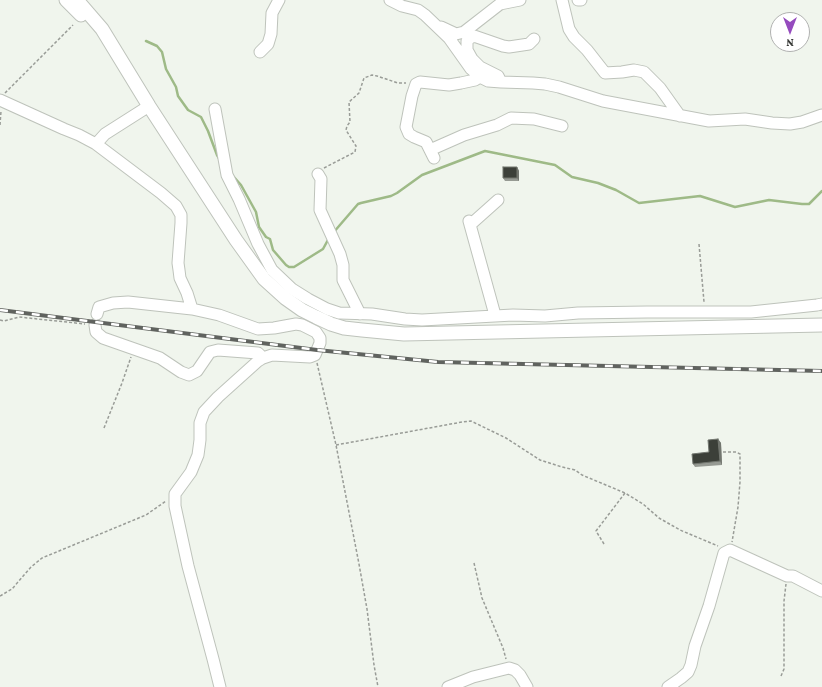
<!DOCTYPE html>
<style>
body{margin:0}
#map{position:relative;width:822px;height:687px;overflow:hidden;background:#f0f5ed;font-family:"Crimson Pro",serif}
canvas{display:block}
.north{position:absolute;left:770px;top:12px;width:40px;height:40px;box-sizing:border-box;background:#fff;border:1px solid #b0b1b0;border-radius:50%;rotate:180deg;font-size:11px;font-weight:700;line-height:16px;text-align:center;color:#3a3c39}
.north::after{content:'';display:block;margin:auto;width:14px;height:18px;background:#954bbe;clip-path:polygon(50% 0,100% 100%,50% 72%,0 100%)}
</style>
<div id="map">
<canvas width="822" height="687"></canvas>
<div class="north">N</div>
</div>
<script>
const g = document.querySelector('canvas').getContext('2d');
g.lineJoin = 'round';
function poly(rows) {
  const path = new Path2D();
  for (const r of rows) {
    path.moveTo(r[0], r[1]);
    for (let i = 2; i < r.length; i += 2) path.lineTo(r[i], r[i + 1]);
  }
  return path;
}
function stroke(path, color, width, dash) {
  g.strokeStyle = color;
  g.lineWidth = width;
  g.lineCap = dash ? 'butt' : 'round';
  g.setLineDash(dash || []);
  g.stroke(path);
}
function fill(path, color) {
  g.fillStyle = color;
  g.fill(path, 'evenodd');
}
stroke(poly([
 [146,41,157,46,162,52,166,69,176,87,178,96,188,110,201,117,208,131,217,155,220,160],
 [233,176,241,185,256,212,259,227,266,237,270,239,273,250,286,265,289,267,294,267,323,249,329,238],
 [333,233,358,204,361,203,391,196,397,193,422,175,485,151,555,165,572,177,598,183,616,190,639,203,700,196,735,207,769,200,802,204,809,204,822,191]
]), '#9eba87', 2.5);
const minor = poly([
 [390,0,402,6,418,10,425,15,449,38,471,69,480,77,488,81,501,82,533,83,545,84,559,87,603,101,709,121,745,119,772,123,790,124,802,122,822,115],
 [562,0,569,29,574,37,587,50,605,73,622,72,634,70,644,72,660,88,680,116],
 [578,0,581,0],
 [441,27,456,34,464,32,500,4,520,0],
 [260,52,268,44,271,34,272,13,279,0],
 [501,82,498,76,480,67,472,59,467,50,467,41,470,38,474,36,503,46,509,47,529,44,534,39],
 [0,100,64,129,79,135,96,144,105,134,149,106],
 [215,109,227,175,239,199,258,244,272,270,292,289,308,299,327,309,339,313,372,314,405,319,422,320,513,315,545,316,578,313,647,312,751,312,817,305,822,304],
 [96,144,161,193,176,206,181,215,181,223,178,263,179,270,180,278,187,293,192,309,219,315,258,329,274,328,296,324,302,325,316,332,320,338,320,343,315,355,310,357,272,355,263,358,258,361,218,397,204,412,200,423,200,440,198,455,191,472,175,494,175,506,188,566,213,659,220,687],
 [430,150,464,135,497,125,511,118,534,119,562,126],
 [434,158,426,142,414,137,409,134,406,127,412,96,416,84,420,82,449,85,461,83,475,80,480,77],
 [318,174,321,179,320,210,340,254,343,265,343,280,360,314],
 [469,221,495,315],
 [470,225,498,200],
 [97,314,99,307,113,303,128,302,192,309],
 [95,325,96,332,103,338,160,358,181,372,189,375,197,371,210,352,218,350,258,353,263,358],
 [448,687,473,677,509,668,515,670,520,675,527,687],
 [668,687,681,678,688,672,691,665,695,646,709,606,724,553,730,550,787,576,793,576,822,591]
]);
const major = poly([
 [66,0,81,15],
 [77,0,102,29,149,106,236,240,264,279,285,298,302,310,316,317,331,324,344,328,362,330,404,334,822,325]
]);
stroke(minor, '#bec3bb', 13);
stroke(major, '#bec3bb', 15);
stroke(poly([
 [5,93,73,25],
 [0,125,1,111],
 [324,168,355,152,356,146,346,130,347,126,350,122,349,102,359,93,364,78,372,75,377,76,398,83,406,83],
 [699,244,704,302],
 [0,320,4,321,19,317,85,324],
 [317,363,336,445,359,564,367,609,374,665,378,687],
 [104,428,122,383,131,357],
 [336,445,462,422,471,421,506,438,540,460,562,467,575,470,582,475,625,493],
 [723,452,736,452,740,454,740,482,738,507,732,542],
 [604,544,596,531,625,493,643,504,659,518,680,530,718,546],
 [474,563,482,598,503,648,506,659],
 [0,596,12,589,31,567,42,558,146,515,166,501],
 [781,676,784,669,784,601,786,584]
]), '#999c97', 1.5, [3, 2]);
stroke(minor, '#fff', 11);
stroke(major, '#fff', 13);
const rail = poly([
 [0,310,317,350,438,362,822,371]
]);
stroke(rail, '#60635f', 4);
stroke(rail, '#fff', 2.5, [8]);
fill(poly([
 [517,167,519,171,519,181,505,181,503,178],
 [718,439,721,443,722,465,695,467,693,464,709,452]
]), '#969a93');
fill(poly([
 [517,167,519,171,519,181,517,178],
 [718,439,721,443,722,465,720,461]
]), '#72766f');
const building = poly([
 [503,167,517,167,517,178,503,178,503,167],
 [718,439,720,461,693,464,692,454,709,452,708,440,718,439]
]);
fill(building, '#3c4039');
stroke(building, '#72766f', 1);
</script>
